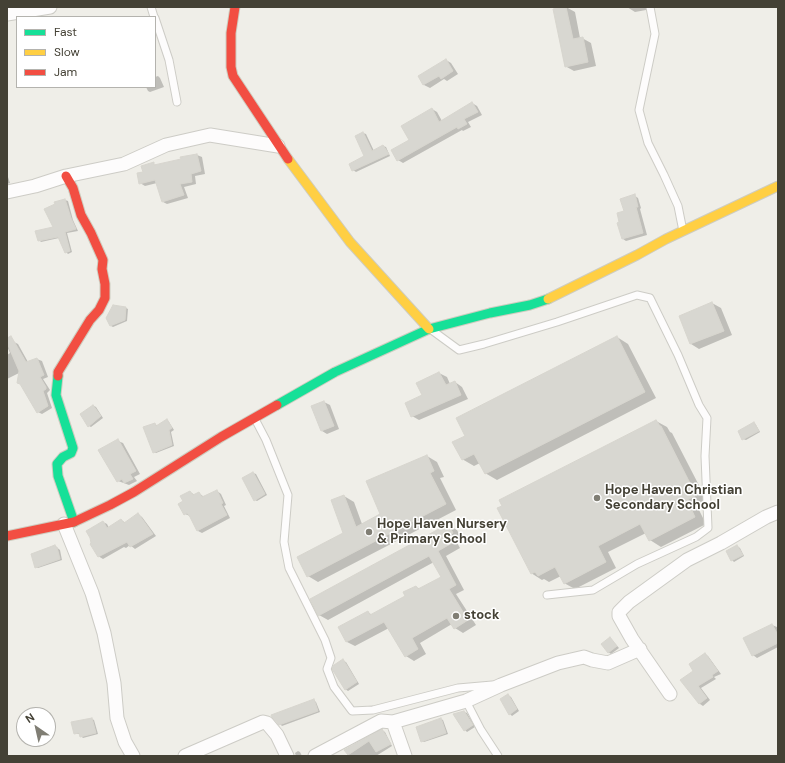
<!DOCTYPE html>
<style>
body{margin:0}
#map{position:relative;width:785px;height:763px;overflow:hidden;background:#efeee8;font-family:"DM Sans",sans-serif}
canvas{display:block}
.frame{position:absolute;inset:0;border:8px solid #444135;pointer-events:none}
.legend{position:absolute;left:16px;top:16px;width:140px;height:72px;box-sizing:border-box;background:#fff;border:1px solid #b4b3ae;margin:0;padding:5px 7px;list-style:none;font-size:12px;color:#444135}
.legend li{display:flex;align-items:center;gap:8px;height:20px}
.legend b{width:20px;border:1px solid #b4b3ae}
.north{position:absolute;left:16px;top:707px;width:40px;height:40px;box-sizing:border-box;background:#fff;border:1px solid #b4b3ae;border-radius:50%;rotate:326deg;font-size:11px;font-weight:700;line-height:16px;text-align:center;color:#444135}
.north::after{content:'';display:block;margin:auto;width:14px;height:18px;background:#807e74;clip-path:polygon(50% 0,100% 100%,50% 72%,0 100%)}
</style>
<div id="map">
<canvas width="785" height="763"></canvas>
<div class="frame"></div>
<ul class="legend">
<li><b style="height:5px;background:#16e098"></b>Fast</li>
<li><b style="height:5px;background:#ffcf43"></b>Slow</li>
<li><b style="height:5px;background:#f24e42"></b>Jam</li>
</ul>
<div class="north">N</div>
</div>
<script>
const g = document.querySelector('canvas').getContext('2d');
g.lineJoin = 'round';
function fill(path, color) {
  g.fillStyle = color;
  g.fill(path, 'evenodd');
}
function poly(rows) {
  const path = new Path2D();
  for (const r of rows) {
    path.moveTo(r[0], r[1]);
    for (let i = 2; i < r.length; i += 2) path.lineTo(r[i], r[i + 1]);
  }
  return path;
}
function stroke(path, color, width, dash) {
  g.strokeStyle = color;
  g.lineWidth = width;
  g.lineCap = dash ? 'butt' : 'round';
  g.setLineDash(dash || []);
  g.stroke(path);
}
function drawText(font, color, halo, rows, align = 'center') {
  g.font = font + ' "DM Sans",sans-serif';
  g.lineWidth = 3;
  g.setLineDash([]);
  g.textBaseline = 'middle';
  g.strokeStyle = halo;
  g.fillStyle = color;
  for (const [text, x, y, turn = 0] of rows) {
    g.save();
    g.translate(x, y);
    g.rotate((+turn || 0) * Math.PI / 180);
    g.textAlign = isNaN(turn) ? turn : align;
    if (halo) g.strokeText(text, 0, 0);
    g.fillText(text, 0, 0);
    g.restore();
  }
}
fill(poly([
 [566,7,575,12,580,38,582,38,591,43,596,66,574,71,565,66,554,10],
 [627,7,646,7,646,10,635,12],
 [446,60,451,63,458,74,447,81,444,79,430,88,424,85,419,77],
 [158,76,160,78,164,87,150,92,148,91,146,87,155,87,155,77],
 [472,103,477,106,482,115,468,122,471,127,463,131,462,130,403,163,398,160,432,109,437,112,442,121],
 [363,133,366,134,374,151,383,146,386,147,390,156,356,172,353,170,350,165,365,156],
 [197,155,202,157,205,174,195,176,196,184,184,187,188,198,167,204,163,202,157,183,145,186,140,183,144,173,153,164,157,166],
 [7,174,10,183,7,184],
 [635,196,638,198,641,208,640,209,647,235,626,241,623,239,625,212],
 [65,200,68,201,73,220,78,231,67,233,72,252,68,254,66,252,59,238,41,242,39,240,54,228],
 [712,303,721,308,732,335,699,349,691,344],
 [126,308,128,309,127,321,113,327,111,326,107,318],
 [617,337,628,344,656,398,497,480,485,473,480,463,474,466,462,459,466,436],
 [14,342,18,344,28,362,37,359,42,361,48,377,43,379,50,390,47,393,52,408,42,414,38,412,19,373,7,379,7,355,10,353,7,346],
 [439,373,447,377,450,384,455,382,462,387,468,399,419,420,412,416],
 [324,402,330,405,339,429,327,434,322,431],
 [94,406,96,407,103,418,91,427,89,426],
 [167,420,169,422,174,430,171,432,174,446,156,453,154,452,155,424,158,426],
 [656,421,667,427,670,432,672,433,705,497,703,498,705,502,697,506,706,524,661,547,650,540,646,533,608,552,616,568,575,589,564,583,561,576,549,582,544,579,542,580,531,573],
 [754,423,756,425,760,432,746,440,743,439],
 [118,441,123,443,140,474,134,477,137,481,129,485,118,481],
 [427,456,437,462,444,477,440,478,456,510,318,582,308,576,344,534,344,496,354,502,362,524,381,514],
 [253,473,256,474,267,495,257,501,255,500],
 [217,491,221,494,226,505,224,506,230,518,202,533,198,531,190,516,185,514,184,501,190,492,195,495,199,493,204,497],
 [138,514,142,517,156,536,135,549,130,545,126,548,124,547,103,559,98,556,103,522,107,524,109,528,121,520,126,523],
 [448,525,457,530,461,538,456,541,460,548,446,556,464,590,456,594,476,625,463,633,455,628,452,624,420,643,426,654,414,661,406,656,389,628,355,646,347,642,339,628,368,612,372,615,407,597,416,587,421,589,442,578,434,562,328,620,319,615],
 [55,546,60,550,62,560,38,568,36,567],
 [737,546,740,548,744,556,734,562,732,560],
 [772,625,777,627,778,631,778,647,757,658,753,655],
 [610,638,619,648,611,654,608,652],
 [705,654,708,656,721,674,714,677,716,679,701,688,710,700,703,706,700,704,682,681,695,671],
 [343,661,346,662,359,684,348,691,345,689],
 [508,695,511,697,519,711,512,716,510,714],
 [313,700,316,702,320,712,282,726,280,724],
 [464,712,467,713,475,727,467,732,465,730,454,715],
 [92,719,94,720,98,734,83,738,81,736,80,734,77,734,74,733],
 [441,719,443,720,448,734,424,742,422,741],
 [382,730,385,732,392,746,376,756,349,756,345,750],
 [298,751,300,752,302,756,296,756,295,753]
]), '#0003');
const building = poly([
 [562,7,566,7,573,39,583,37,588,62,565,67,553,9,562,7],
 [446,59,453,71,441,79,439,76,423,85,418,76,446,59],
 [472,102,478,112,464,119,467,124,458,129,457,127,397,161,391,150,409,140,401,126,432,108,439,122,472,102],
 [363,132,372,151,383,145,389,154,352,171,349,164,364,156,355,136,363,132],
 [197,154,201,171,191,174,192,182,180,184,184,195,162,202,155,180,139,184,137,173,143,172,141,166,154,162,154,165,181,159,180,157,197,154],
 [635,194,638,207,636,207,643,233,622,239,617,223,619,222,617,213,624,211,620,199,635,194],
 [65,199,71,218,76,229,65,232,70,251,65,253,58,237,38,241,35,231,53,227,44,209,55,204,54,202,65,199],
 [712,302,724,331,690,344,679,316,712,302],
 [113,305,126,307,125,320,110,326,106,318,113,305],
 [11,336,26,362,37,358,44,375,40,377,46,387,46,389,43,391,48,406,37,413,20,384,17,383,19,371,7,343,7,338,11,336],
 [617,336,645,392,485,474,474,454,462,460,452,442,465,436,456,418,617,336],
 [439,372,446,385,455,381,461,395,411,417,405,403,422,395,416,383,439,372],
 [324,401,334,426,321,431,311,406,324,401],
 [93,405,101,416,88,427,80,414,93,405],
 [167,419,172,428,169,430,172,445,153,453,143,427,155,423,156,426,167,419],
 [656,420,660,426,661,426,694,491,693,492,695,496,687,500,695,517,649,541,640,524,598,546,606,562,564,584,555,567,538,576,535,572,531,574,497,508,502,506,499,500,656,420],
 [754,422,759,431,742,440,738,431,754,422],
 [118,439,136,471,130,474,133,479,124,483,122,479,117,482,98,450,118,439],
 [427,455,434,471,430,473,446,504,307,577,297,557,343,533,331,500,344,495,356,527,380,514,366,481,427,455],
 [253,472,265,494,254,501,242,478,253,472],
 [217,490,223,503,221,504,227,515,197,531,190,517,187,513,184,515,178,504,183,501,180,496,190,491,193,495,199,492,202,497,217,490],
 [138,513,153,534,130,547,127,542,98,557,90,544,91,543,90,538,86,531,103,521,107,528,121,519,124,523,138,513],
 [448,524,453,533,448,536,452,543,438,551,456,585,449,589,468,620,454,629,447,618,412,638,418,649,405,657,384,622,346,642,338,627,368,611,370,615,405,596,403,592,416,586,418,589,441,577,429,556,318,616,310,599,448,524],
 [55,545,56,547,57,547,60,559,35,568,31,554,55,545],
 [737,545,743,555,731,561,726,551,737,545],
 [772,624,778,635,778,643,752,656,743,638,772,624],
 [610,637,617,646,608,653,601,644,610,637],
 [705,653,718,671,712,675,713,677,698,686,707,698,699,704,680,680,693,671,689,664,705,653],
 [343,659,357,682,345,690,332,669,334,665,343,659],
 [508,694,517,709,509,715,500,699,508,694],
 [314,699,318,711,279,725,272,717,271,715,314,699],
 [464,711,473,725,464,731,453,714,464,711],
 [92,718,96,733,80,737,79,733,74,734,71,722,92,718],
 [441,718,446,733,421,742,416,727,441,718],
 [382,729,391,744,376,752,369,741,348,755,344,750,382,729]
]);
fill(building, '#d8d7d1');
stroke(building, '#d7d5ce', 1);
const lane = poly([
 [151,7,154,17],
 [650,7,655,34,639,110,648,143,664,175,678,206,683,231],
 [155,18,169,60,177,102],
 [433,331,459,350,484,344,557,322,637,295,650,298,678,355,699,405,707,418,705,456,708,528,696,537,637,564,593,590,547,595],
 [255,419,266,440,288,495,284,542,289,568,325,640,331,658,327,669,334,687,352,711,373,710,458,688,492,685],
 [466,701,481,730,498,756]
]);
const street = poly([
 [7,14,50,7],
 [7,192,35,186,66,176,124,164,166,145,210,135,278,146],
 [64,524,92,593,104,633,114,683,117,718,125,742,133,756],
 [670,694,632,639,619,616,619,612,629,602,687,560,721,543,766,517,778,512],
 [393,722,405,756],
 [185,756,263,722,267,723,277,735,287,756],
 [315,756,381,721,393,722,466,701,501,685,558,663,584,657,592,660,608,663,640,649]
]);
const fast = poly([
 [58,376,56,395,73,448,71,453,63,457,57,464,58,476,74,522],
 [277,405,335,372,429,329,490,313,530,305,548,299]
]);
const slow = poly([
 [288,159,350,242,429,329],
 [548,299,637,255,666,239,778,186]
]);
const jam = poly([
 [235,7,231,33,231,67,233,76,288,159],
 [58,376,58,372,90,320,99,310,105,298,105,284,102,269,103,260,91,233,81,215,73,188,66,176],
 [7,536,74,522,110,505,134,492,221,437,277,405]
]);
stroke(lane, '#cdccc6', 9);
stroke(street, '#cdccc6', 15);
stroke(fast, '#ceccbf', 11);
stroke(slow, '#ceccbf', 11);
stroke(jam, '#ceccbf', 11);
stroke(lane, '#fdfcfc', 7);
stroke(street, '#fdfcfc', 13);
stroke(fast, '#16e098', 9);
stroke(slow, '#ffcf43', 9);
stroke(jam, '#f24e42', 9);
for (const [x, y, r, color] of [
 [597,498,4,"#807e74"],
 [369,532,4,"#807e74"],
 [456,616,4,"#807e74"]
]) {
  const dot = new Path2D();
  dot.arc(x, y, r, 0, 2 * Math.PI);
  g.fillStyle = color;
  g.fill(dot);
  stroke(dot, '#fff', 1.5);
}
drawText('bold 13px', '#444135', '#fff', [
 ["Hope Haven Christian",605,491],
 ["Secondary School",605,506],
 ["Hope Haven Nursery",377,525],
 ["& Primary School",377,540],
 ["stock",464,616]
], 'left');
</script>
